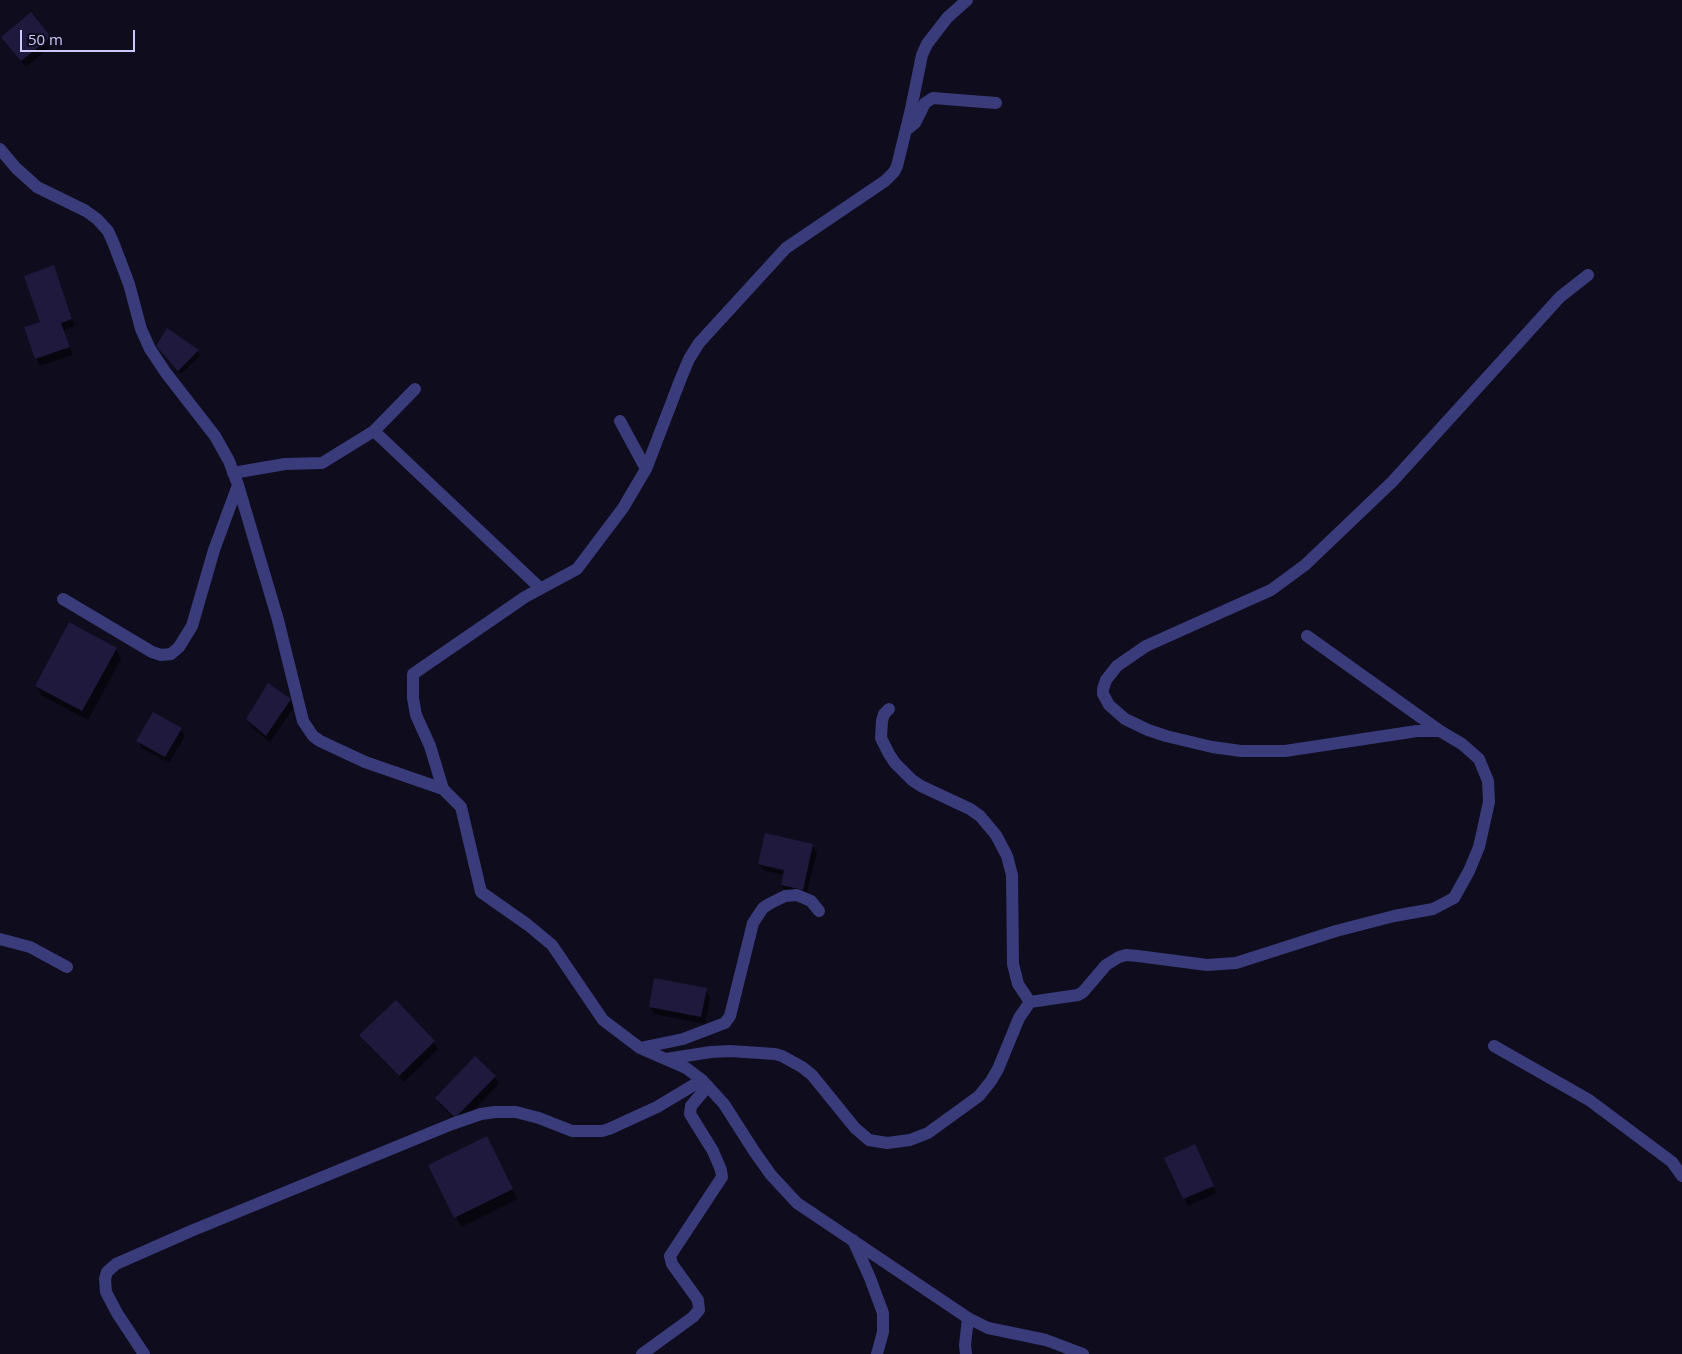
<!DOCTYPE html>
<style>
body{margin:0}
#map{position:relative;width:1682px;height:1354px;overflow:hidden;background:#0e0c1d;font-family:"Open Sans",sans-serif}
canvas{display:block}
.scale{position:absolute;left:20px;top:30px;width:115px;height:22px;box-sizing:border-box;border:2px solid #cccafd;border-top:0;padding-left:6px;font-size:15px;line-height:18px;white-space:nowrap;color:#cccafd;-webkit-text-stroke:4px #0e0c1d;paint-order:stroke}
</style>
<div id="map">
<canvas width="1682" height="1354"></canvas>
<div class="scale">50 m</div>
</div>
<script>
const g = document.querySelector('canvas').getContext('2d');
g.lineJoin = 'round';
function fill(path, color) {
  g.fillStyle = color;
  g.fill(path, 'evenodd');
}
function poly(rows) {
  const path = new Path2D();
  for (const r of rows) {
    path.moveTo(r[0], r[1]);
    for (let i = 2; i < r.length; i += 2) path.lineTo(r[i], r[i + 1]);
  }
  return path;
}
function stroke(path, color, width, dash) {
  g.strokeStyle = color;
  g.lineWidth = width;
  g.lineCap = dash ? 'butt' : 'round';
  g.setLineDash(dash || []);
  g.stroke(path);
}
fill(poly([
 [50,38,54,45,26,67,7,44],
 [53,267,57,274,75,326,64,330,73,355,40,366,36,359,25,328,41,322],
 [161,350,198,351,200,356,181,374],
 [116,649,121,659,88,720,42,696,36,686],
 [290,700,294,707,270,742,251,727,247,719],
 [181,729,185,736,169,763,142,748,138,741],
 [812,845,817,852,806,896,786,892,782,885,784,875,763,870,759,863],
 [763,863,791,870,790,872,763,866],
 [706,990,710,997,705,1024,654,1014,650,1007],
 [396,1002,434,1042,438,1049,404,1082,365,1042,361,1035],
 [475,1058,495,1077,499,1084,460,1124,440,1105,436,1098],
 [492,1148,517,1199,461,1227,456,1217],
 [1198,1153,1216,1193,1188,1206,1166,1158]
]), '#0007');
fill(poly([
 [31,12,51,37,21,61,1,37],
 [54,265,72,319,61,323,70,347,35,359,24,327,40,322,24,276],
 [167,328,199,350,178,371,156,346],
 [69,622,117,648,82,711,35,686],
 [268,683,291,699,266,736,246,719],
 [153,712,182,728,165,757,136,741],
 [765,833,813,844,803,890,781,885,784,870,758,864],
 [654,978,707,988,701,1017,649,1007],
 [396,1000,435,1041,399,1076,359,1035],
 [475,1056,496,1076,455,1118,435,1098],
 [487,1136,513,1189,454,1218,428,1165],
 [1195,1144,1214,1186,1183,1199,1164,1158]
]), '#1e193d');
stroke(poly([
 [909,128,915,123,925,103,933,98,996,103],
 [0,149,16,168,37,187,86,211,97,219,108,231,113,242,129,284,141,329,150,349,166,373,215,436,229,461,238,485,278,620,303,721,313,736,320,741,365,762,443,789,461,807,481,892,528,925,552,945,603,1020,640,1048,686,1068,702,1080,724,1104,754,1151,771,1175,797,1203,968,1318,988,1328,1046,1340,1083,1354],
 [620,421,646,469],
 [374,431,540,588],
 [233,473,285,464,322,463,374,431,415,389],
 [63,599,152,652,161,655,171,654,179,647,192,626,214,550,238,485],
 [1307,636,1440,731],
 [889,709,884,714,882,721,881,738,889,754,895,763,912,780,921,786,970,809,980,816,996,835,1007,856,1012,875,1013,964,1018,984,1030,1002],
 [443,789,430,746,416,715,413,698,413,674,525,597,577,569,623,508,646,469,681,378,689,359,699,343,786,248,885,181,894,172,897,166,911,109,922,55,927,44,947,18,967,0],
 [0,939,30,947,67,967],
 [1494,1046,1589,1100,1672,1162,1682,1176],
 [640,1048,683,1039,725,1023,730,1016,753,923,763,908,769,904,785,896,797,895,811,901,819,911],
 [666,1059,711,1052,730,1051,775,1054,782,1056,802,1067,812,1075,855,1128,869,1140,887,1143,910,1140,928,1133,979,1096,991,1081,998,1069,1019,1018,1030,1002,1078,995,1083,992,1106,965,1119,957,1126,955,1138,956,1207,965,1236,963,1336,931,1394,916,1433,909,1454,898,1469,871,1479,847,1489,802,1488,781,1479,759,1462,744,1440,731,1417,731,1285,751,1241,751,1212,747,1166,736,1148,730,1125,719,1109,705,1103,694,1103,689,1106,680,1117,666,1146,646,1271,590,1305,565,1392,482,1560,297,1588,275],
 [853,1240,870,1278,883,1313,883,1332,877,1354],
 [144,1354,117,1313,106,1292,105,1279,107,1272,116,1264,191,1231,452,1124,481,1114,495,1112,516,1112,539,1118,572,1131,602,1131,609,1129,657,1107,702,1080],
 [642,1354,693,1317,699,1310,698,1300,672,1264,670,1256,722,1177,721,1170,713,1151,690,1114,691,1106,708,1086],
 [966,1354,965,1345,968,1318]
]), '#393b7a', 12);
</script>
